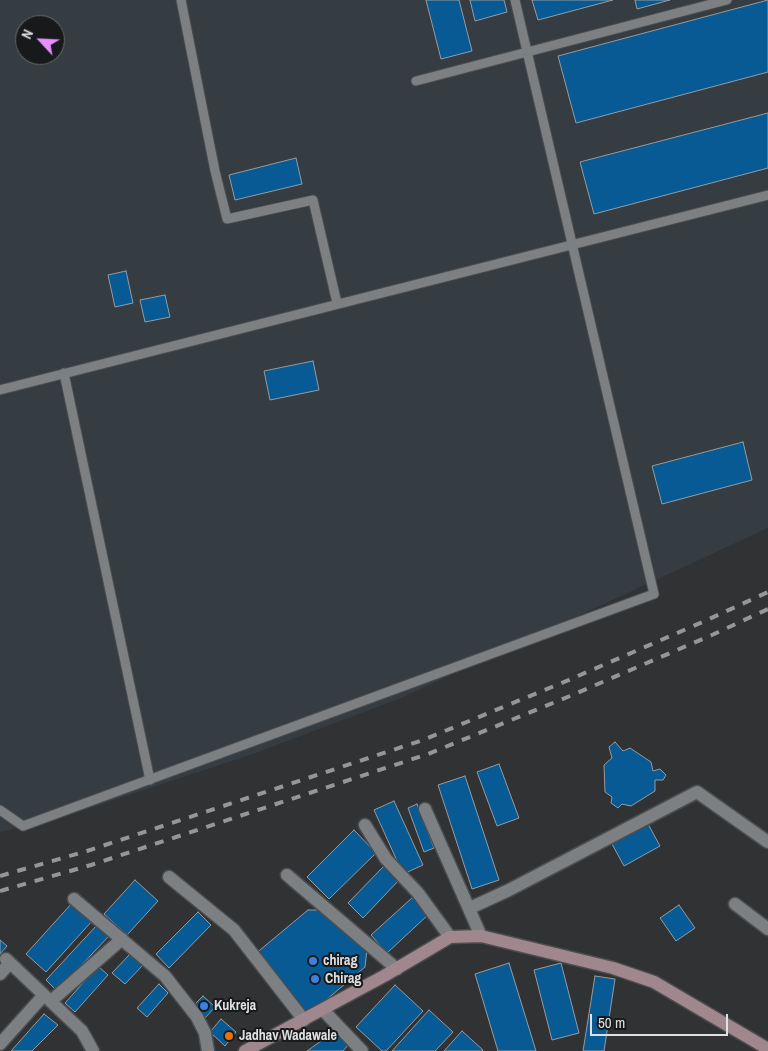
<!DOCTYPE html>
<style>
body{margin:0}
#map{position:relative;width:768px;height:1051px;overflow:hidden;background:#303234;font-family:"Archivo Narrow",sans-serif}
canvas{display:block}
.north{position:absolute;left:15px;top:15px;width:50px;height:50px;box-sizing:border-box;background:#18191a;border:1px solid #68696a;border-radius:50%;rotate:295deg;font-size:14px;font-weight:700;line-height:20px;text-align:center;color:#dfe0e2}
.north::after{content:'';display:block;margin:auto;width:18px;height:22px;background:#e98dfe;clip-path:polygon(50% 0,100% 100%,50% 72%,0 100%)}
.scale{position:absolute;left:590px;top:1014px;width:138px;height:22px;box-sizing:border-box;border:2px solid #dfe0e2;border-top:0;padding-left:6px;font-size:15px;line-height:18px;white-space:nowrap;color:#dfe0e2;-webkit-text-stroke:4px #18191a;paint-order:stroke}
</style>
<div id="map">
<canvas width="768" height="1051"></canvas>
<div class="north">N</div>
<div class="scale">50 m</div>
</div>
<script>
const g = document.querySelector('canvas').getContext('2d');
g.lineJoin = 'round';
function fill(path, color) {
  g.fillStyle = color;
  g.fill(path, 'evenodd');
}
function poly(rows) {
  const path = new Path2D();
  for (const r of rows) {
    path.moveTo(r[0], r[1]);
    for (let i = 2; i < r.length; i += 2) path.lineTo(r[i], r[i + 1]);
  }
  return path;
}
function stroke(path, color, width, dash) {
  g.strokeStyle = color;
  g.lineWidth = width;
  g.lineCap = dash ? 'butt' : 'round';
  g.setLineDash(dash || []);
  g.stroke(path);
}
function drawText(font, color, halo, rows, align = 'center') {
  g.font = font + ' "Archivo Narrow",sans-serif';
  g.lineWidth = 4;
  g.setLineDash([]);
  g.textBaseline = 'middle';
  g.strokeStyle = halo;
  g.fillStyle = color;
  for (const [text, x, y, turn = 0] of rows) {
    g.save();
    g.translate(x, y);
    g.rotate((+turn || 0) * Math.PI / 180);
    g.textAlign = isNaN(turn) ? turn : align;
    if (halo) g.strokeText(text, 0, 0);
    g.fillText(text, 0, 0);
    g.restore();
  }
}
fill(poly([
 [0,0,768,0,768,528,401,698,253,754,72,814,0,832],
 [25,25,55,25,55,55,25,55]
]), '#353c42');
const building = poly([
 [426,0,459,0,472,51,441,59,426,0],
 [470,0,504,0,507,12,475,21,470,0],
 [532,0,613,0,538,20,532,0],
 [635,0,670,0,637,9,635,0],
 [768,0,768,72,576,123,558,56,768,0],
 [768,113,768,168,594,214,580,162,768,113],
 [296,158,302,184,235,200,229,175,296,158],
 [126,271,133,303,115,307,108,275,126,271],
 [165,295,170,317,145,322,140,300,165,295],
 [313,361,319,390,270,400,264,371,313,361],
 [743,442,752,480,662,504,652,466,743,442],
 [615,742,623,751,630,748,651,762,653,771,660,769,666,775,663,780,655,780,655,791,631,806,622,804,618,808,611,803,612,797,605,792,604,765,612,758,609,747,615,742],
 [499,764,519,818,497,826,477,772,499,764],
 [465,776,499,880,472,889,438,785,465,776],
 [394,801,423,865,403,874,374,810,394,801],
 [417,804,434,848,424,852,408,808,417,804],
 [648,824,660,846,624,866,612,844,648,824],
 [354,830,376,853,329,899,307,877,354,830],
 [385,865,400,879,363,918,348,903,385,865],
 [135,880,158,901,127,935,104,914,135,880],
 [413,897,429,914,387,953,371,935,413,897],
 [73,902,93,920,46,972,26,954,73,902],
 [679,905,695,928,676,941,660,918,679,905],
 [308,910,319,910,367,949,365,967,306,1017,254,955,308,910],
 [198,912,211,925,169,968,156,954,198,912],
 [98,924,110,935,57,991,46,980,98,924],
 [0,940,7,946,0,954,0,940],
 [131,953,143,965,125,984,112,973,131,953],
 [509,963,536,1051,498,1051,475,974,509,963],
 [561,963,579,1033,552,1040,534,970,561,963],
 [98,966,108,975,75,1012,65,1003,98,966],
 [595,976,615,979,604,1051,583,1051,595,976],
 [159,984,168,993,147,1017,137,1008,159,984],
 [395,985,423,1011,386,1051,382,1051,356,1027,395,985],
 [203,996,215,1007,205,1018,193,1006,203,996],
 [429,1010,453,1032,435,1051,392,1051,429,1010],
 [44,1014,58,1025,32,1051,11,1051,44,1014],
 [221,1019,236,1032,225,1046,210,1032,221,1019],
 [335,1031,348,1045,343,1051,307,1051,335,1031],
 [462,1031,483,1050,482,1051,444,1051,462,1031]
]);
fill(building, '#075a93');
stroke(building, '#989b9e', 1);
const lane = poly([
 [181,0,215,171,227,219,313,200,337,303],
 [416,81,727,0],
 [64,373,150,780],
 [0,390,768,195],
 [0,810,23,826,654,594,515,0]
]);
const street = poly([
 [425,809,481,936],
 [365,825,386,859,418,893,450,937],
 [287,875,397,969],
 [169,877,234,930,304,1020],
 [74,899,165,976,197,1017,205,1033,208,1051],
 [735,904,768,929],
 [470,908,509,890,697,792,768,842],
 [6,959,82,1031,93,1051],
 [0,974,10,963],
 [51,1001,122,939],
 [323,1010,362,1051],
 [0,1044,44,995]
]);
const secondary = poly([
 [245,1051,384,976,450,937,481,936,613,968,654,982,768,1049]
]);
stroke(lane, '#4c4d4f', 11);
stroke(street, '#4c4d4f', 15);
stroke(secondary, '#4c4d4f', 15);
stroke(lane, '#7d8082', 9);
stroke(street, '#7d8082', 12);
stroke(secondary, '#9f878d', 12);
stroke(poly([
 [0,876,87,851,423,740,564,682,705,621,768,592],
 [0,891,91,865,428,754,570,696,712,635,768,609]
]), '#949698', 4, [9, 9]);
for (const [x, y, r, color] of [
 [313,961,5,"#3f7fe0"],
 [315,979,5,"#3f7fe0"],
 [204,1006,5,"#3f7fe0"],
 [229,1036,5,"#e8710a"]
]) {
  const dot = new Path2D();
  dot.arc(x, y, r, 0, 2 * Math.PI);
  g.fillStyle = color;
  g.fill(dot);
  stroke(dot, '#18191a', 2);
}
drawText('bold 14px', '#dfe0e2', '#18191a', [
 ["chirag",323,961],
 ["Chirag",325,979],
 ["Kukreja",214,1006],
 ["Jadhav Wadawale",239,1036]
], 'left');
</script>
